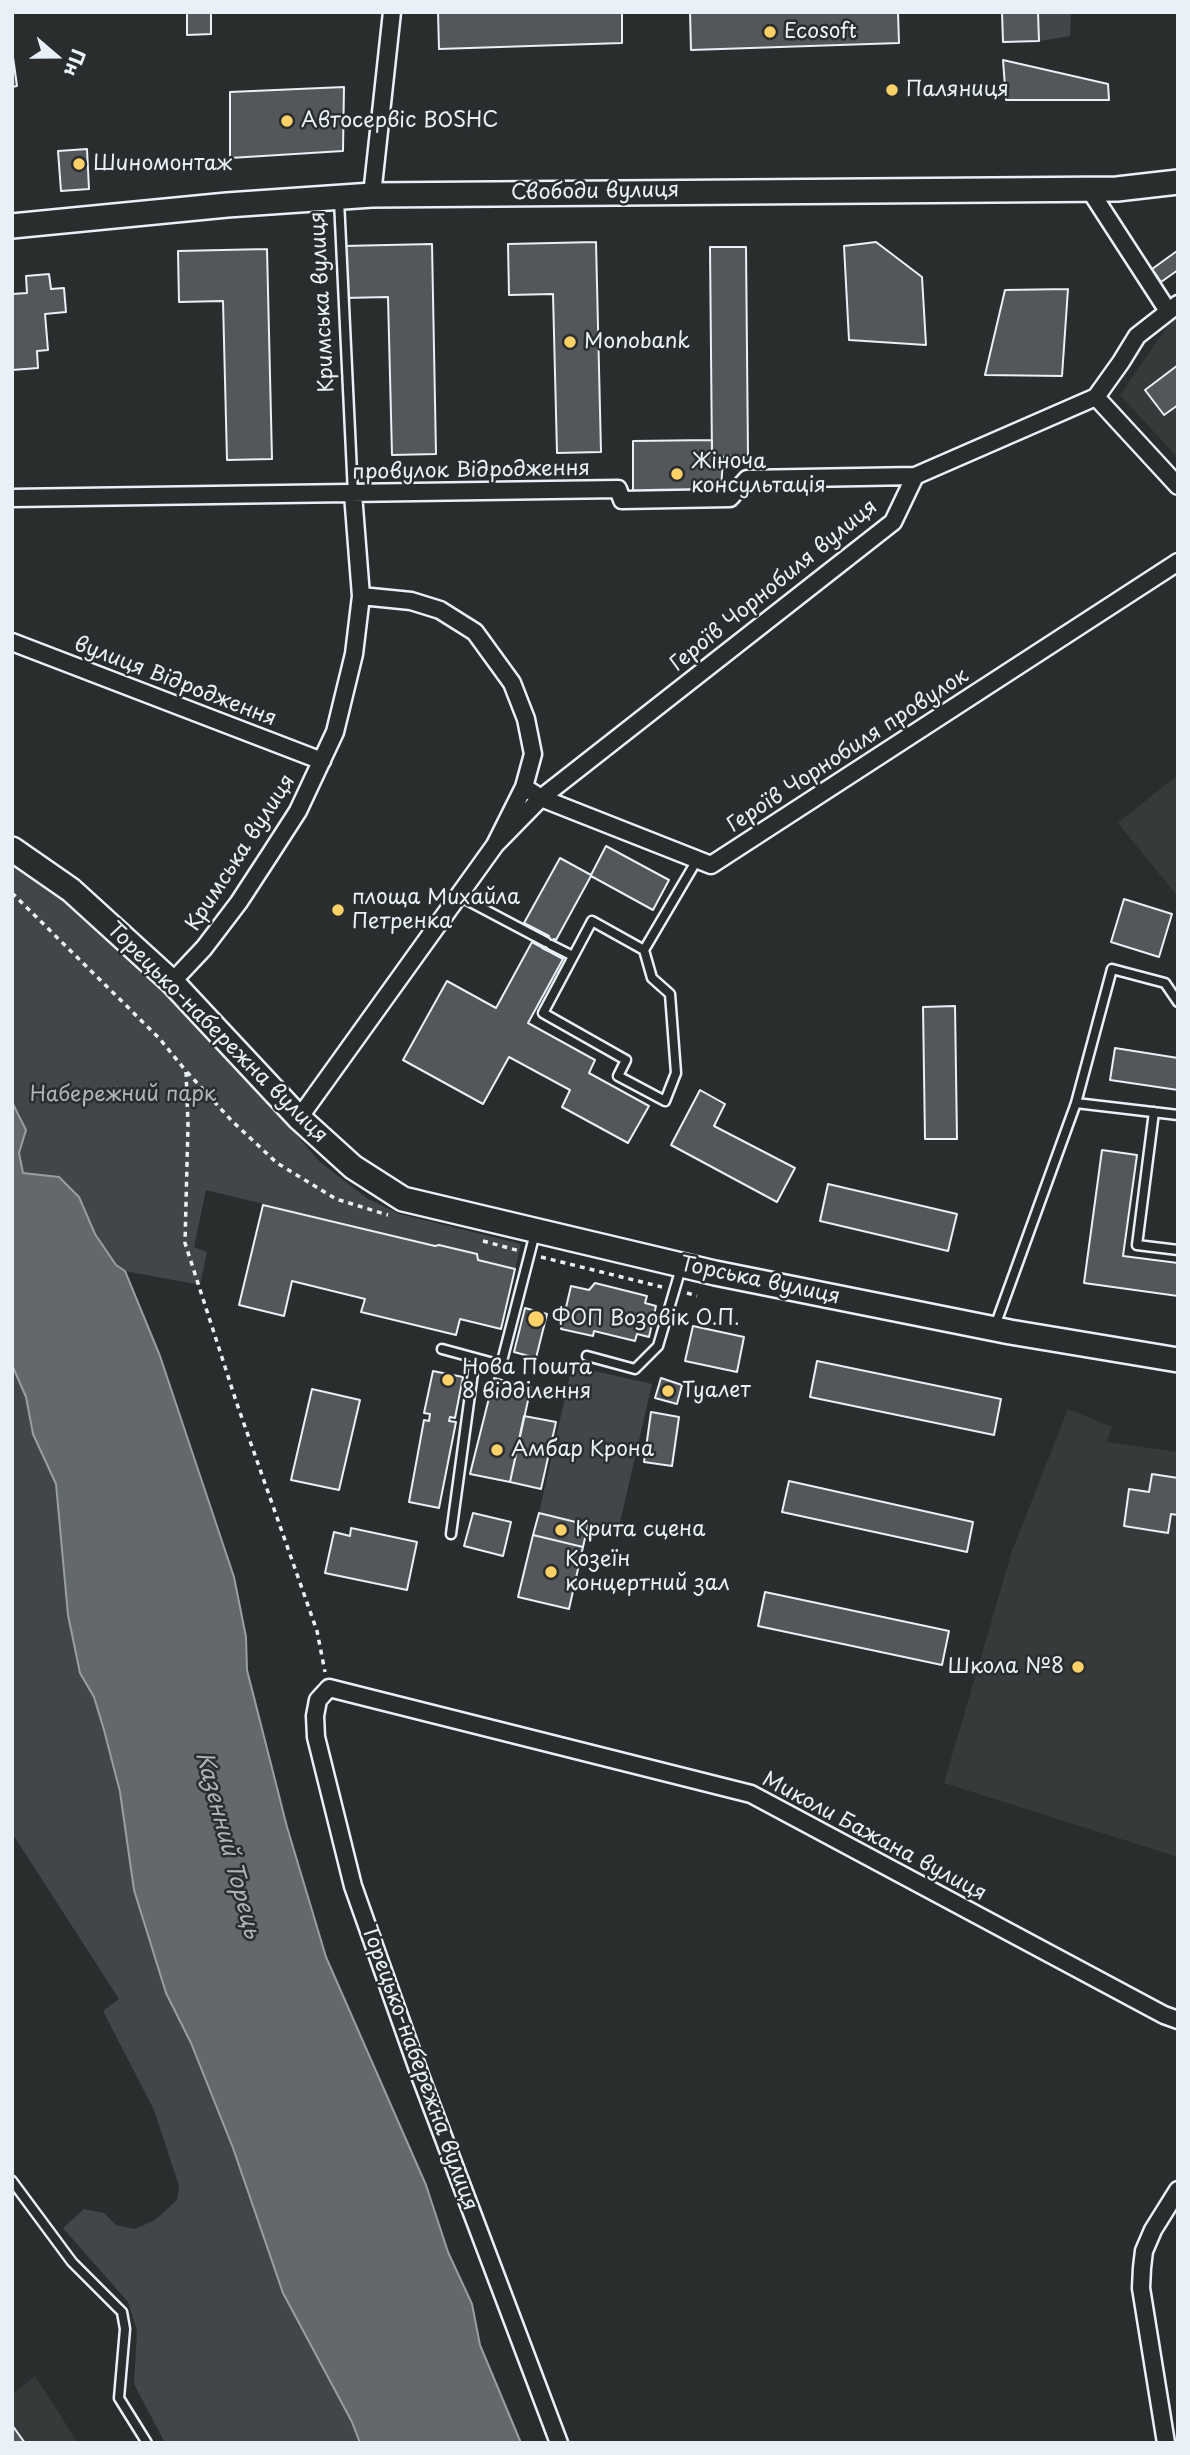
<!DOCTYPE html>
<meta charset="utf-8">
<style>
body{margin:0}
#map{position:relative;width:1190px;height:2455px;overflow:hidden;background:#2a2d2e;font-family:"Playpen Sans",sans-serif}
canvas{display:block}
.frame{position:absolute;inset:0;border:14px solid #e8f1f8;pointer-events:none}
.north{position:absolute;left:21px;top:21px;width:70px;height:70px;-webkit-text-stroke:5px #2a2d2e;paint-order:stroke;rotate:110deg;font-size:19px;font-weight:700;line-height:28px;text-align:center;color:#e8f1f8}
.north::after{content:'';display:block;margin:auto;width:24px;height:32px;background:#e8f1f8;clip-path:polygon(50% 0,100% 100%,50% 72%,0 100%)}
</style>
<div id="map">
<canvas width="1190" height="2455"></canvas>
<div class="frame"></div>
<div class="north">Пн</div>
</div>
<script>
const g = document.querySelector('canvas').getContext('2d');
g.lineJoin = 'round';
function fill(path, color) {
  g.fillStyle = color;
  g.fill(path, 'evenodd');
}
function poly(rows) {
  const path = new Path2D();
  for (const r of rows) {
    path.moveTo(r[0], r[1]);
    for (let i = 2; i < r.length; i += 2) path.lineTo(r[i], r[i + 1]);
  }
  return path;
}
function stroke(path, color, width, dash) {
  g.strokeStyle = color;
  g.lineWidth = width;
  g.lineCap = dash ? 'butt' : 'round';
  g.setLineDash(dash || []);
  g.stroke(path);
}
function drawText(font, color, halo, rows, align = 'center') {
  g.font = font + ' "Playpen Sans",sans-serif';
  g.lineWidth = 5;
  g.setLineDash([]);
  g.textBaseline = 'middle';
  g.strokeStyle = halo;
  g.fillStyle = color;
  for (const [text, x, y, turn = 0] of rows) {
    g.save();
    g.translate(x, y);
    g.rotate((+turn || 0) * Math.PI / 180);
    g.textAlign = isNaN(turn) ? turn : align;
    if (halo) g.strokeText(text, 0, 0);
    g.fillText(text, 0, 0);
    g.restore();
  }
}
fill(poly([
 [1178,311,1178,458,1120,395],
 [1178,775,1178,897,1118,823],
 [1068,1409,1112,1427,1107,1442,1178,1452,1178,1857,944,1783,1012,1551],
 [35,2376,78,2443,12,2443,12,2394]
]), '#363a3b');
fill(poly([
 [1038,12,1071,12,1070,36,1039,41],
 [12,860,67,898,132,956,241,1071,320,1162,368,1199,400,1214,521,1244,515,1269,478,1260,477,1254,439,1245,435,1246,206,1190,194,1247,207,1252,200,1285,125,1271,116,1265,95,1234,79,1197,59,1177,23,1173,19,1153,22,1142,21,1116,12,1102],
 [12,1365,27,1401,33,1434,56,1484,68,1615,80,1672,94,1697,104,1730,166,1993,191,2043,233,2148,283,2293,352,2422,360,2443,165,2443,134,2384,137,2331,128,2302,63,2228,84,2209,104,2213,116,2225,135,2229,155,2220,177,2200,179,2186,154,2110,103,2011,119,1999,12,1833],
 [572,1366,652,1384,618,1531,539,1513]
]), '#424648');
const water = poly([
 [12,1102,26,1130,19,1153,23,1173,59,1177,79,1197,95,1234,116,1265,125,1271,160,1356,234,1577,246,1637,247,1670,287,1827,326,1957,426,2185,448,2252,472,2304,480,2345,521,2443,360,2443,352,2422,283,2293,233,2148,191,2043,166,1993,134,1890,120,1792,104,1730,94,1697,80,1673,68,1615,56,1484,33,1434,26,1397,12,1365,12,1102]
]);
fill(water, '#63686b');
stroke(water, '#989fa3', 2);
const building = poly([
 [187,12,211,12,211,34,187,35,187,12],
 [438,12,622,12,622,43,439,49,438,12],
 [690,12,898,12,899,43,691,50,690,12],
 [1002,12,1038,12,1039,41,1003,42,1002,12],
 [12,50,17,86,12,87,12,50],
 [1003,60,1108,84,1109,100,1006,100,1003,60],
 [344,87,343,151,230,158,230,92,344,87],
 [87,149,89,189,61,191,58,151,87,149],
 [596,242,601,452,557,453,553,294,509,295,508,244,596,242],
 [876,242,922,277,926,345,849,340,844,246,876,242],
 [432,244,436,454,392,455,388,297,344,298,343,246,432,244],
 [710,247,746,247,748,456,712,457,710,247],
 [267,249,272,459,227,460,223,301,179,302,178,251,267,249],
 [1177,251,1178,270,1161,282,1152,269,1177,251],
 [49,274,51,289,64,288,66,312,45,314,48,350,37,351,38,368,12,370,12,294,27,293,26,276,49,274],
 [1068,289,1062,376,985,375,1005,290,1068,289],
 [1178,365,1178,405,1164,415,1145,390,1178,365],
 [712,440,712,457,723,457,721,491,633,491,633,441,712,440],
 [606,846,669,880,653,910,591,876,556,940,554,939,548,951,542,948,549,936,524,923,560,858,591,875,606,846],
 [1124,899,1172,914,1159,957,1111,942,1124,899],
 [532,942,563,959,528,1023,595,1060,589,1073,649,1106,628,1143,562,1107,570,1090,509,1057,483,1104,403,1060,447,981,496,1008,532,942],
 [955,1006,957,1139,925,1139,923,1007,955,1006],
 [1115,1048,1178,1058,1178,1090,1110,1080,1115,1048],
 [700,1090,725,1104,714,1126,795,1168,777,1202,671,1145,700,1090],
 [1102,1150,1137,1155,1123,1256,1178,1263,1178,1296,1084,1283,1102,1150],
 [828,1184,957,1214,948,1251,820,1221,828,1184],
 [263,1205,435,1246,439,1245,477,1254,478,1260,515,1269,501,1329,460,1319,456,1335,361,1312,365,1299,292,1281,284,1316,239,1305,263,1205],
 [595,1283,647,1296,645,1303,656,1306,649,1337,637,1334,635,1341,594,1331,593,1336,561,1329,571,1286,589,1290,595,1283],
 [525,1308,547,1314,536,1358,514,1352,525,1308],
 [693,1326,744,1337,737,1372,685,1361,693,1326],
 [817,1361,1001,1399,994,1435,810,1397,817,1361],
 [433,1371,463,1377,455,1418,450,1417,449,1421,456,1422,439,1508,409,1502,424,1420,429,1421,430,1414,424,1413,433,1371],
 [494,1378,531,1387,510,1482,470,1474,494,1378],
 [661,1378,682,1385,677,1404,655,1398,661,1378],
 [312,1389,360,1400,339,1490,291,1480,312,1389],
 [651,1412,679,1417,672,1466,644,1462,651,1412],
 [524,1416,556,1422,541,1489,510,1482,524,1416],
 [1152,1474,1178,1478,1178,1515,1171,1514,1168,1533,1124,1526,1129,1489,1149,1492,1152,1474],
 [789,1481,973,1522,967,1552,782,1512,789,1481],
 [473,1513,511,1522,503,1556,464,1546,473,1513],
 [539,1513,588,1525,583,1547,533,1535,539,1513],
 [351,1528,417,1542,407,1590,325,1573,334,1532,350,1536,351,1528],
 [533,1535,583,1547,569,1609,518,1597,533,1535],
 [765,1592,949,1631,942,1665,758,1626,765,1592],
 [12,2425,25,2443,12,2443,12,2425]
]);
fill(building, '#535759');
stroke(building, '#e8f1f8', 2);
const lane = poly([
 [339,200,353,494],
 [459,896,546,942],
 [551,945,573,956],
 [644,950,652,978,670,994,676,1073,665,1101,618,1076,626,1060,543,1013,592,921,644,950,697,860],
 [1076,1103,1112,969,1165,983,1178,1002],
 [1154,1112,1137,1245,1178,1250],
 [995,1326,1076,1103,1178,1115],
 [442,1349,501,1365,535,1233],
 [587,1356,635,1369,658,1346,681,1268],
 [451,1534,475,1358],
 [12,2181,72,2262,122,2312,125,2329,119,2398,147,2443]
]);
const street = poly([
 [1089,189,1168,311],
 [372,195,392,12],
 [1096,397,1121,362,1137,336,1178,304],
 [1096,397,1178,486],
 [12,498,618,489,622,500,730,498,747,479,915,476],
 [12,642,322,761],
 [524,787,541,798,711,865,1178,562],
 [495,845,541,798,893,522,915,476,1096,397],
 [172,982,204,948,239,902,269,856,298,811,335,732,354,654,361,596,353,494],
 [299,1118,495,845,524,787,533,754,526,719,512,683,475,632,440,610,411,601,361,596],
 [559,2443,421,2078,353,1886,316,1737,315,1716,318,1700,329,1688,751,1794,1164,2015,1178,2020],
 [1166,2443,1141,2288,1142,2268,1144,2251,1153,2230,1178,2190]
]);
const secondary = poly([
 [12,226,227,205,372,195,1117,189,1178,182],
 [12,849,71,890,172,982,299,1118,353,1167,403,1199,715,1273,1010,1332,1178,1360]
]);
stroke(lane, '#e8f1f8', 13);
stroke(street, '#e8f1f8', 21);
stroke(secondary, '#e8f1f8', 28);
stroke(poly([
 [12,893,159,1038,186,1071,188,1125,185,1243,237,1404,317,1631,325,1672],
 [187,1072,232,1121,277,1163,336,1199,388,1215],
 [483,1241,520,1251],
 [541,1257,662,1287],
 [687,1293,697,1296]
]), '#e8f1f8', 3.5, [5, 5]);
stroke(lane, '#2a2d2e', 8);
stroke(street, '#2a2d2e', 16);
stroke(secondary, '#2a2d2e', 23);
for (const [x, y, r, color] of [
 [770,32,7,"#ffd166"],
 [892,90,7,"#ffd166"],
 [287,121,7,"#ffd166"],
 [79,164,7,"#ffd166"],
 [570,342,7,"#ffd166"],
 [677,474,7,"#ffd166"],
 [338,910,7,"#ffd166"],
 [536,1319,9,"#ffd166"],
 [448,1380,7,"#ffd166"],
 [668,1391,7,"#ffd166"],
 [497,1450,7,"#ffd166"],
 [561,1530,7,"#ffd166"],
 [551,1572,7,"#ffd166"],
 [1078,1667,7,"#ffd166"]
]) {
  const dot = new Path2D();
  dot.arc(x, y, r, 0, 2 * Math.PI);
  g.fillStyle = color;
  g.fill(dot);
  stroke(dot, '#2a2d2e', 2.5);
}
drawText('21px', '#e8f1f8', '#2a2d2e', [
 ["Ecosoft",784,32],
 ["Паляниця",906,90],
 ["Автосервіс BOSHC",301,121],
 ["Шиномонтаж",93,164],
 ["Monobank",584,342],
 ["Жіноча",691,462],
 ["консультація",691,486],
 ["площа Михайла",352,898],
 ["Петренка",352,922],
 ["ФОП Возовік О.П.",552,1319],
 ["Нова Пошта",462,1368],
 ["8 відділення",462,1392],
 ["Туалет",682,1391],
 ["Амбар Крона",511,1450],
 ["Крита сцена",575,1530],
 ["Козеїн",565,1560],
 ["концертний зал",565,1584],
 ["Школа №8",1064,1667,"right"]
], 'left');
drawText('21px', '#e8f1f8', '#2a2d2e', [
 ["Свободи вулиця",595,192,-1],
 ["Кримська вулиця",323,302,-93],
 ["провулок Відродження",471,471,-1],
 ["Героїв Чорнобиля вулиця",774,586,-39],
 ["вулиця Відродження",175,682,21],
 ["Героїв Чорнобиля провулок",848,751,-33],
 ["Кримська вулиця",241,853,-57],
 ["Торецько-набережна вулиця",217,1033,45],
 ["Торська вулиця",760,1281,12],
 ["Миколи Бажана вулиця",874,1837,28],
 ["Торецько-набережна вулиця",419,2068,70]
]);
drawText('21px', '#aeb5ba', '#2a2d2e', [
 ["Набережний парк",123,1095]
]);
drawText('italic 23px', '#acb3b9', '#2a2d2e', [
 ["Казенний Торець",227,1845,75]
]);
</script>
